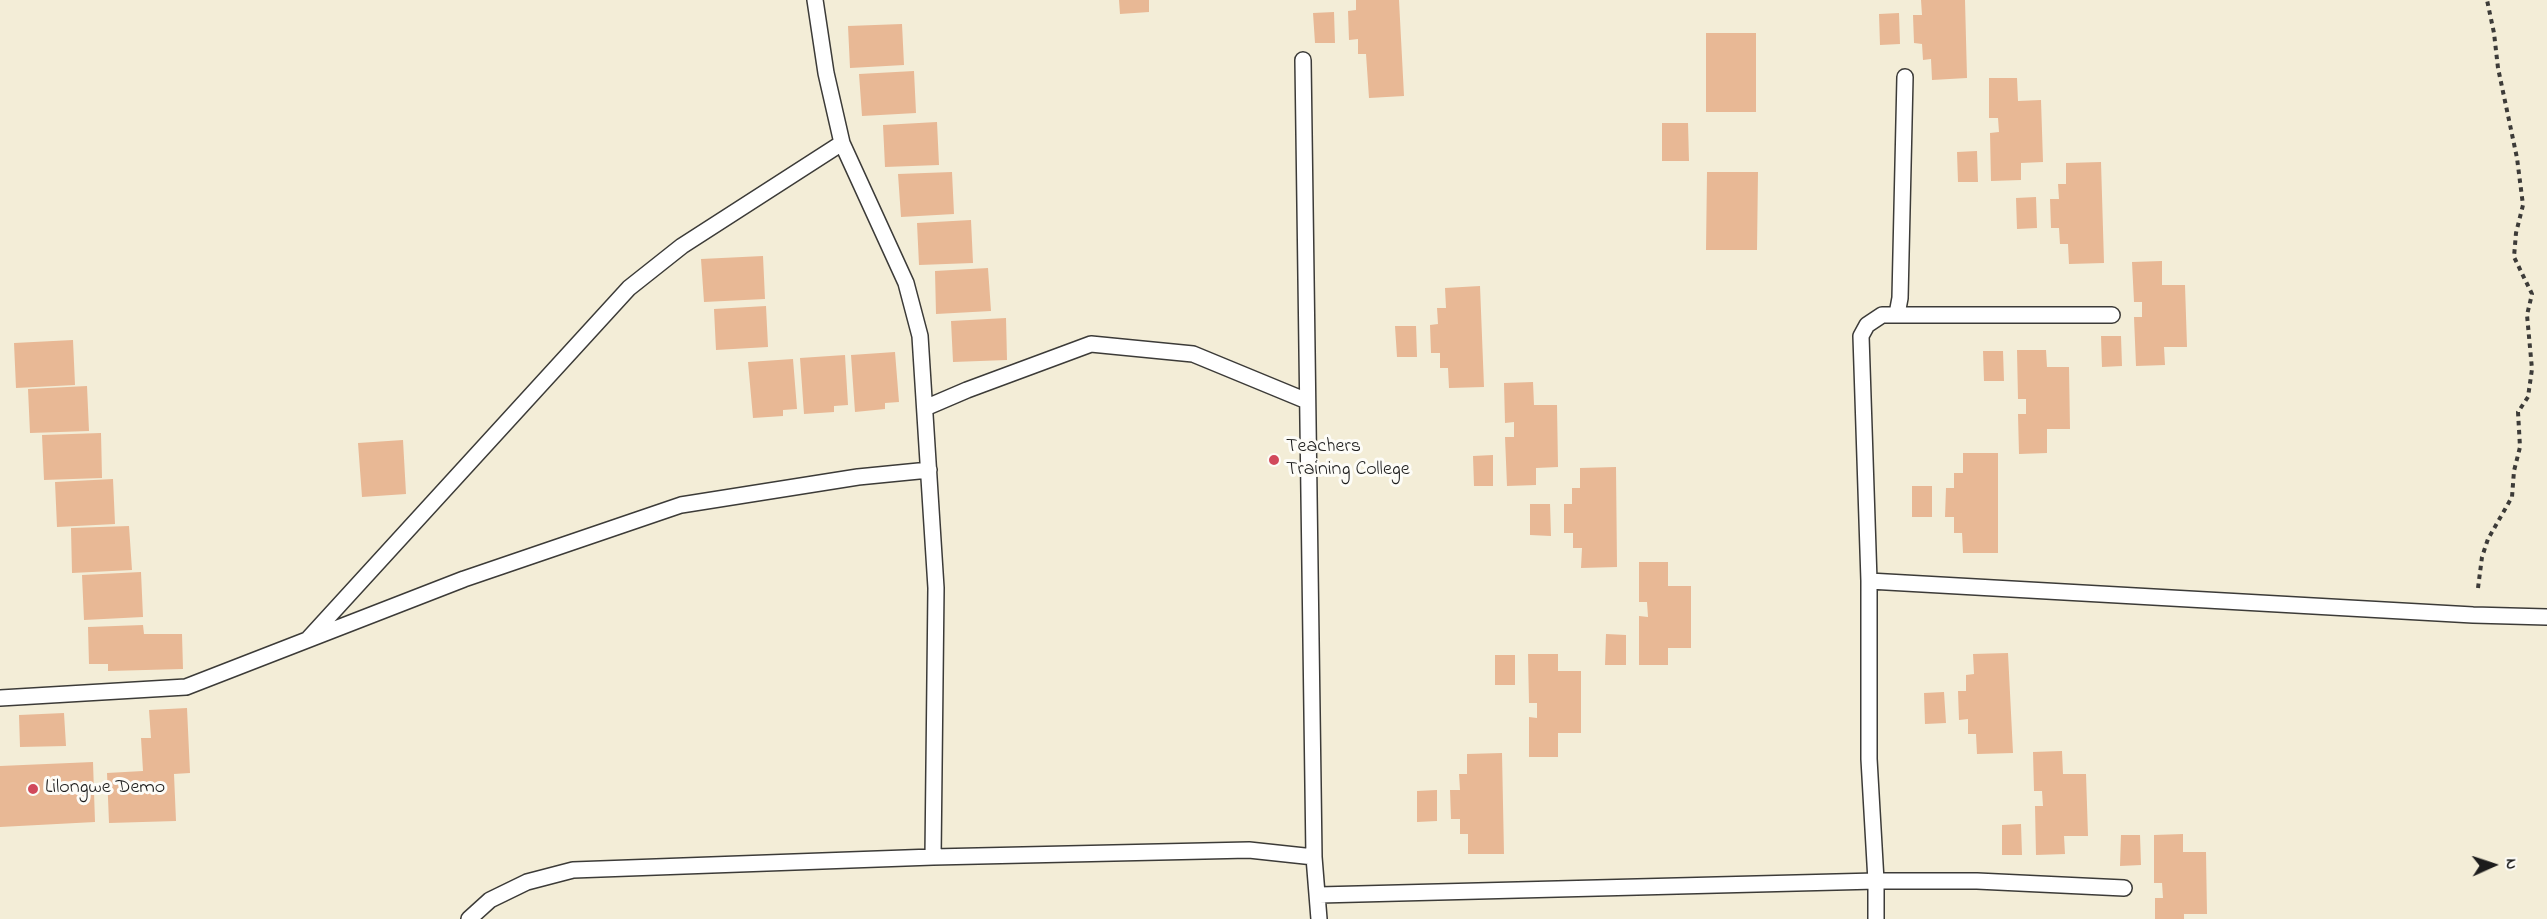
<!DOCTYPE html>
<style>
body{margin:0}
#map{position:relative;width:2547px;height:919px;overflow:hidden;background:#f3edd7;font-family:"Indie Flower",sans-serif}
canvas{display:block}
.north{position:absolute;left:2463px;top:835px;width:60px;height:60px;-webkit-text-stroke:4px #fdfcf7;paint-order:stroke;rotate:87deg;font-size:16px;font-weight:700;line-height:24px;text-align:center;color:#1c1c1c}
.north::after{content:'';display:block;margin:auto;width:21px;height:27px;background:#1c1c1c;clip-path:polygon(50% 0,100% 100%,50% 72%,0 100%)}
</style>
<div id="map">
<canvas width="2547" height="919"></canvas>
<div class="north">N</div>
</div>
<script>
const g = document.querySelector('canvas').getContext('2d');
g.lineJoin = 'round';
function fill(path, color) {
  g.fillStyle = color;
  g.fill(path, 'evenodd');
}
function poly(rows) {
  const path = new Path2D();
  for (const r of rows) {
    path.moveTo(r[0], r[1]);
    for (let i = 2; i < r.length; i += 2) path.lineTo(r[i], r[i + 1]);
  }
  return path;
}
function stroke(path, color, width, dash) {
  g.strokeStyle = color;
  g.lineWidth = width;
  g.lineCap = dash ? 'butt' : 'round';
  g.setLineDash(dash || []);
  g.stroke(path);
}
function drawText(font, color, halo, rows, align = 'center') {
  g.font = font + ' "Indie Flower",sans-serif';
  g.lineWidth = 6;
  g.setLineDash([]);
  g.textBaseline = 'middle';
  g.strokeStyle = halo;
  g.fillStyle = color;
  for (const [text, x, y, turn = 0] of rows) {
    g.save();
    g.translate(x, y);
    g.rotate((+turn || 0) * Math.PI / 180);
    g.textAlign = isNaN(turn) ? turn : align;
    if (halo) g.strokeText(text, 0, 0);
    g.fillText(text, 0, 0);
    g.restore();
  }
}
fill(poly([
 [1119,0,1149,0,1149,12,1120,14],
 [1356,0,1399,0,1404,96,1369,98,1366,54,1358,54,1358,39,1349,40,1348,11,1356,10],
 [1921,0,1965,0,1967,78,1932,80,1931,59,1923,60,1922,44,1914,43,1913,15,1922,15],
 [1334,12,1335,43,1315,43,1313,13],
 [1899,13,1900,44,1880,45,1879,14],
 [902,24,904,65,850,68,848,26],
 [1706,33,1756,33,1756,112,1706,112],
 [914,71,916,113,862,116,859,74],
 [1989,78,2017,78,2018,101,2041,100,2043,162,2021,163,2021,180,1991,181,1990,133,1999,132,1998,118,1989,118],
 [937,122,939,165,885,167,883,125],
 [1662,123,1688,123,1689,161,1662,161],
 [1977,151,1978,182,1958,182,1957,152],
 [2101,162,2104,263,2069,264,2068,244,2060,244,2059,228,2051,228,2050,199,2059,199,2058,184,2066,184,2066,163],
 [952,172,954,214,901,217,898,174],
 [1707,172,1758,172,1757,250,1706,250],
 [2036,197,2037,228,2017,229,2016,198],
 [971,220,973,263,919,265,917,223],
 [763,256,765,299,704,302,701,259],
 [2162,261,2162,285,2185,285,2187,347,2164,347,2165,365,2136,366,2134,317,2142,317,2142,302,2134,302,2132,262],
 [988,268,991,311,936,314,935,271],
 [1480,286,1484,387,1449,388,1448,368,1440,368,1440,353,1431,353,1430,325,1438,324,1437,308,1446,308,1445,288],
 [766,306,768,347,716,350,714,309],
 [1006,318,1007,360,953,362,951,321],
 [1395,326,1416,326,1417,357,1397,357],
 [2101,336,2121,336,2122,366,2102,367],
 [73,340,75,385,16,388,14,343],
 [2017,350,2046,350,2047,367,2069,367,2070,429,2047,429,2047,453,2019,454,2018,414,2026,414,2026,399,2018,399],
 [1983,351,2003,351,2004,381,1984,381],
 [895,352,899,402,885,403,885,409,855,412,851,355],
 [845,355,848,405,834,406,834,412,804,414,800,358],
 [793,359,797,409,783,410,783,416,753,418,748,362],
 [1533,382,1534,405,1557,405,1558,467,1536,468,1536,485,1507,486,1505,437,1514,437,1514,422,1505,423,1504,383],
 [87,386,89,431,30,433,28,389],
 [101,433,102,478,44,480,42,435],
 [403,440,406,494,362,497,358,443],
 [1963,453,1998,453,1998,553,1963,553,1962,533,1954,533,1954,517,1945,517,1946,488,1954,488,1954,473,1963,473],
 [1493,455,1493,486,1474,486,1473,456],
 [1616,467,1617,567,1581,568,1582,548,1573,548,1573,533,1564,533,1564,504,1572,504,1572,488,1580,488,1580,468],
 [113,479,115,524,57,527,55,482],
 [1912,486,1932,486,1932,517,1912,517],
 [1530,504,1550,504,1551,536,1530,535],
 [129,526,132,570,72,573,71,528],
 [1639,562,1668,562,1668,586,1691,586,1691,648,1668,648,1668,665,1639,665,1639,616,1648,617,1647,602,1639,602],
 [141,572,143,617,84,620,82,575],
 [143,625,144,634,182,634,183,669,108,671,108,664,89,664,88,627],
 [1606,634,1626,635,1626,665,1605,665],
 [2008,653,2013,753,1977,754,1976,734,1968,734,1968,719,1959,720,1958,691,1966,691,1966,675,1974,674,1973,654],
 [1528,654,1558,654,1558,671,1581,671,1581,733,1558,733,1558,757,1529,757,1529,717,1537,718,1537,703,1529,703],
 [1495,655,1515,655,1515,685,1495,685],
 [1944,692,1946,723,1925,724,1924,693],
 [187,708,190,773,174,774,176,821,109,823,107,773,143,771,141,738,151,738,149,710],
 [64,713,66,746,20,747,19,715],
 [2062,751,2063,774,2086,774,2088,836,2064,836,2065,854,2036,855,2035,806,2043,806,2042,791,2034,791,2033,752],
 [1502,753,1504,854,1468,854,1468,834,1460,834,1460,819,1451,819,1450,790,1460,790,1459,774,1467,774,1467,754],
 [93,762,95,822,0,827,0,766],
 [1437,790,1437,821,1417,822,1417,791],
 [2021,824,2022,855,2002,855,2002,825],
 [2183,834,2183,852,2206,852,2207,914,2184,914,2184,919,2155,919,2155,898,2163,898,2162,883,2154,883,2154,835],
 [2121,835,2140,835,2141,865,2120,866]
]), '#e8b895');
const lane = poly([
 [815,0,826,73,842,143,906,283,920,336,936,588,933,857],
 [1303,60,1314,857,1319,919],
 [1897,314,1900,298,1905,77],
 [925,408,967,390,1091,344,1193,354,1307,401],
 [1869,581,2473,615,2547,617],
 [309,638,629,288,682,246,842,143],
 [0,698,186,687,464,579,681,505,858,477,929,470],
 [1319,895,1876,881,1977,881,2124,888],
 [469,919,490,900,527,882,573,870,933,857,1249,850,1314,857],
 [1876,919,1876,881,1869,759,1869,581,1861,336,1867,325,1882,315,2112,315]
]);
stroke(lane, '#3c3b38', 18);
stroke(poly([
 [2478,588,2482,557,2488,539,2512,497,2514,471,2520,447,2518,412,2528,397,2532,369,2527,315,2532,294,2514,257,2516,233,2523,205,2517,158,2498,68,2494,33,2487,0]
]), '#3c3b38', 4, [4.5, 4.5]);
stroke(lane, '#fff', 15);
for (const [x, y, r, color] of [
 [1274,460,6,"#d1495b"],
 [33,789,6,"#d1495b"]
]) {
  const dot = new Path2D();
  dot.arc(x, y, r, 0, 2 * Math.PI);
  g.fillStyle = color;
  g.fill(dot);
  stroke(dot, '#fdfcf7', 2);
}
drawText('20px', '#1c1c1c', '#fdfcf7', [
 ["Teachers",1286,448],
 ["Training College",1286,471],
 ["Lilongwe Demo",45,789]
], 'left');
</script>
